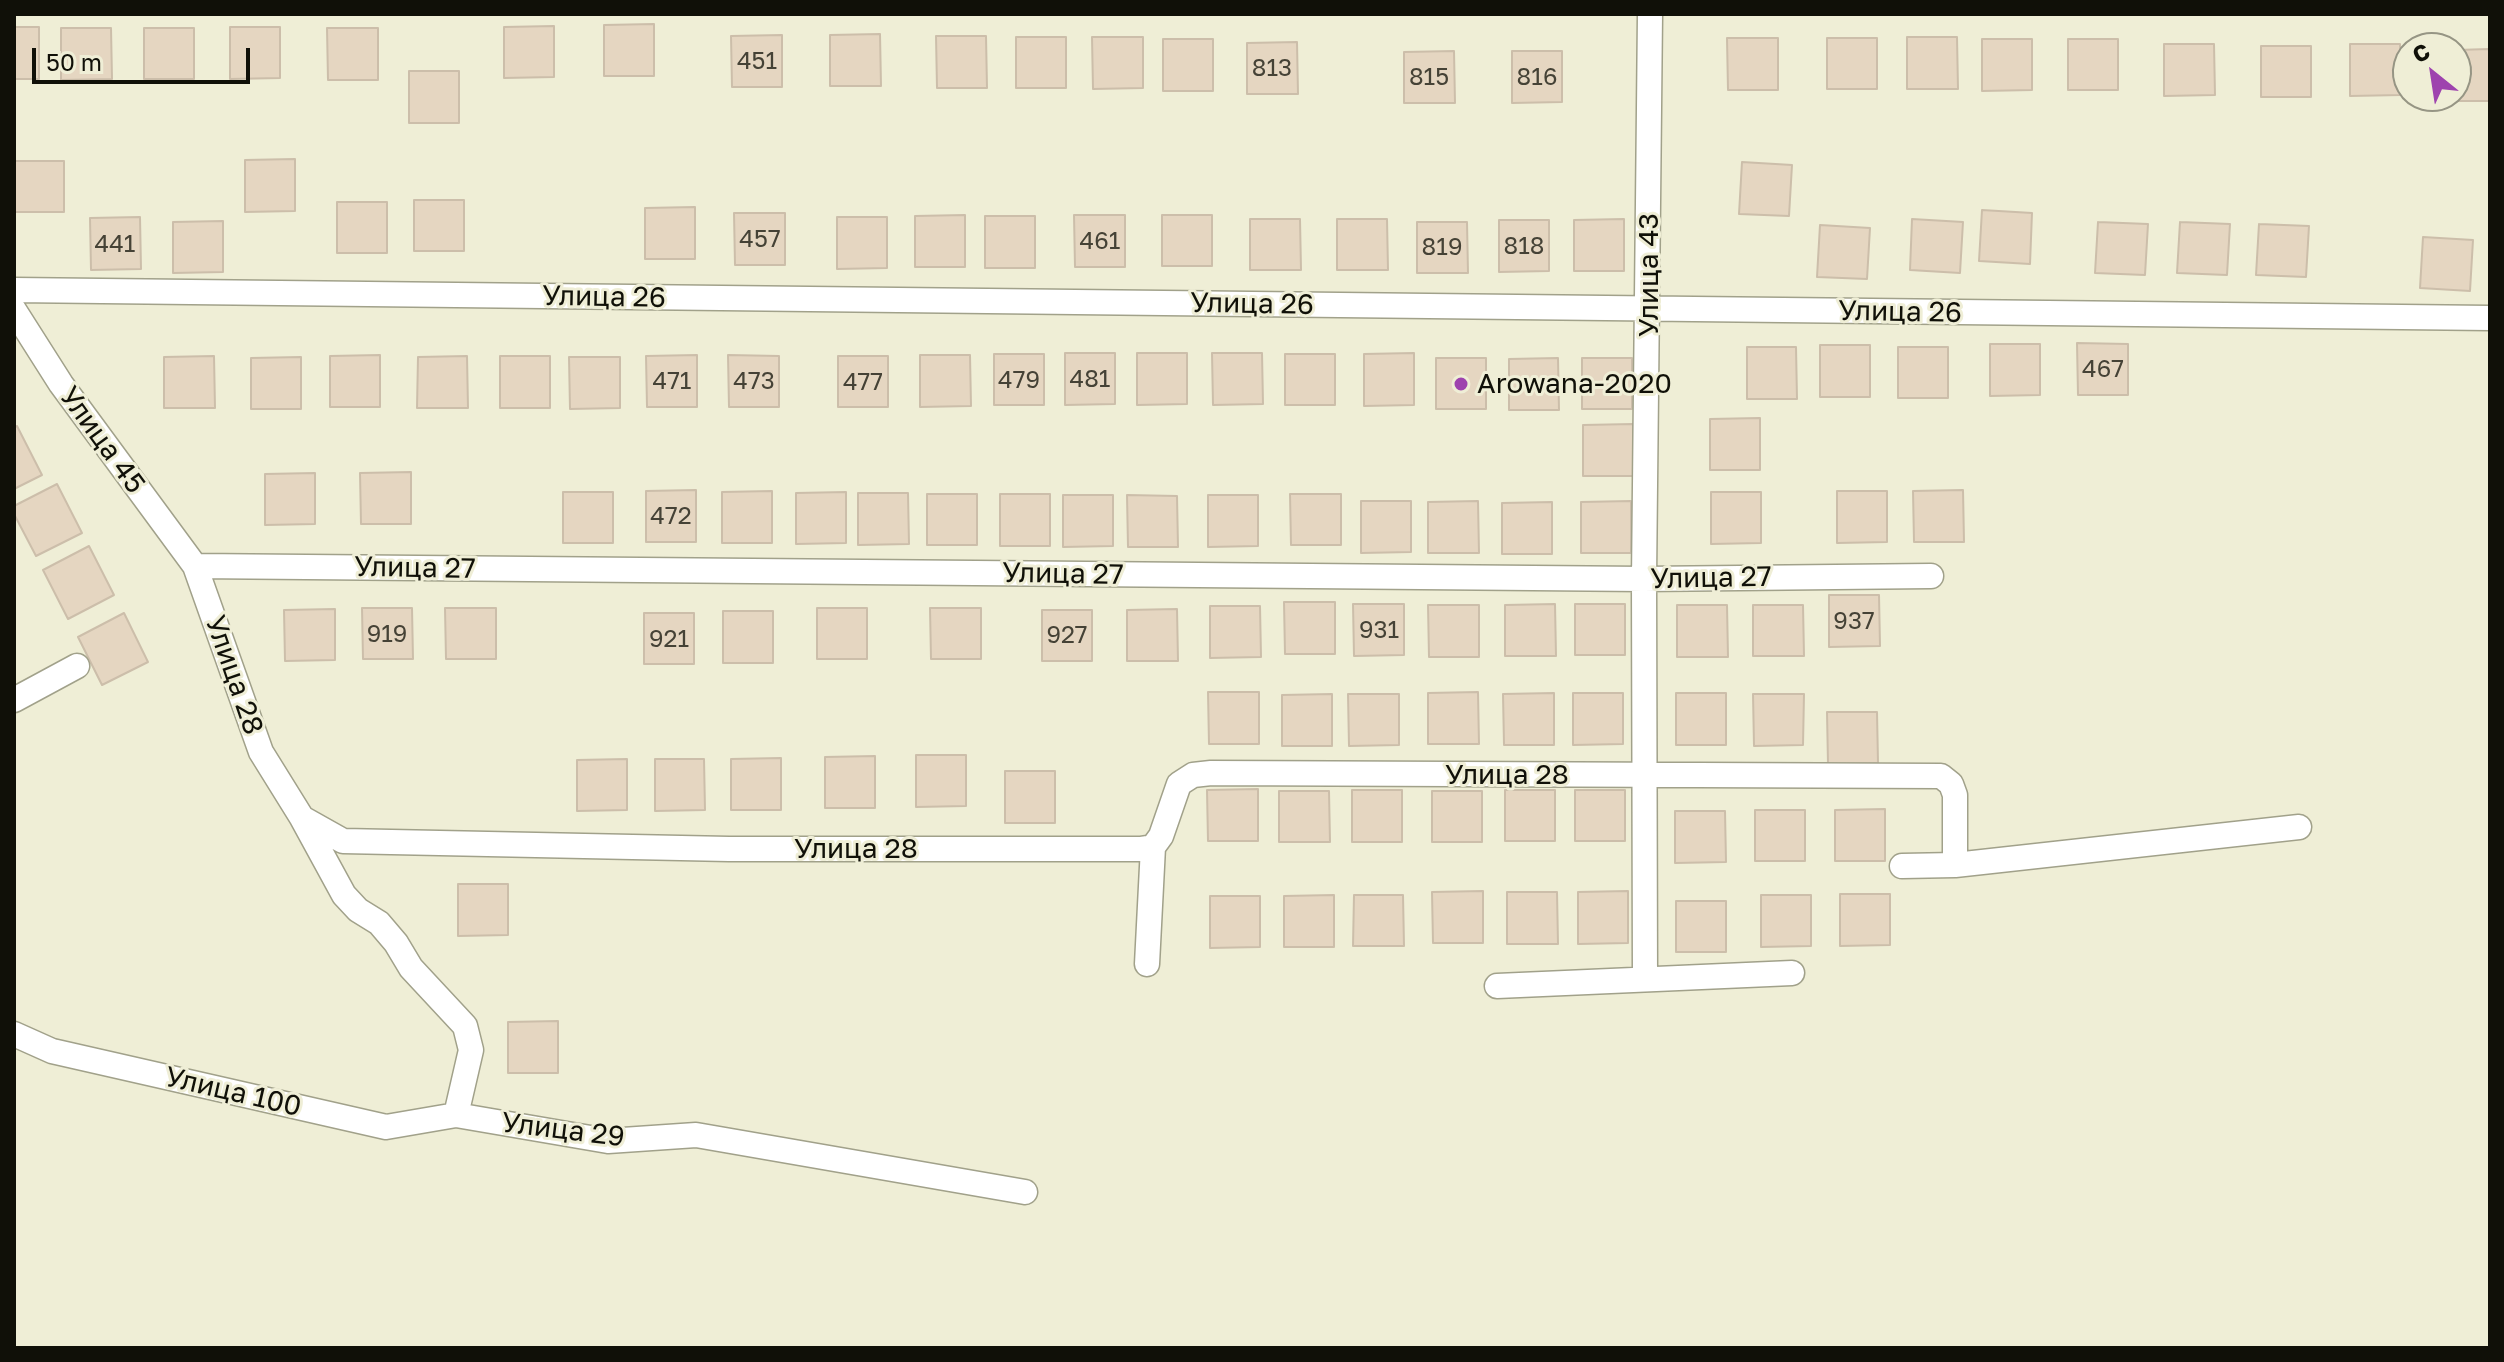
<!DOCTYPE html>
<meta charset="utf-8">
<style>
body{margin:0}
#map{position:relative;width:2504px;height:1362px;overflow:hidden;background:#efeed6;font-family:"Golos Text",sans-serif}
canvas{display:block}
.frame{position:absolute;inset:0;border:16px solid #101008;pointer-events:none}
.north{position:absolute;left:2392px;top:32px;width:80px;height:80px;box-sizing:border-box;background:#efeed6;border:2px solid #969584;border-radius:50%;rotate:330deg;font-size:22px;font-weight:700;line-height:32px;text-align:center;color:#101008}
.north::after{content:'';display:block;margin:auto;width:28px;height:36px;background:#9e43ae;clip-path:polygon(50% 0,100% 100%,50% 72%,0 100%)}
.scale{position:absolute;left:32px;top:48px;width:218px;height:36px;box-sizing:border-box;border:4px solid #101008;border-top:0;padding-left:10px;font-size:24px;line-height:28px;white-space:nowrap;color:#101008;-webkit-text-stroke:6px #efeed6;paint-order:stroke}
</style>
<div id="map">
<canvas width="2504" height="1362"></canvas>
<div class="frame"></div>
<div class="north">С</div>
<div class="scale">50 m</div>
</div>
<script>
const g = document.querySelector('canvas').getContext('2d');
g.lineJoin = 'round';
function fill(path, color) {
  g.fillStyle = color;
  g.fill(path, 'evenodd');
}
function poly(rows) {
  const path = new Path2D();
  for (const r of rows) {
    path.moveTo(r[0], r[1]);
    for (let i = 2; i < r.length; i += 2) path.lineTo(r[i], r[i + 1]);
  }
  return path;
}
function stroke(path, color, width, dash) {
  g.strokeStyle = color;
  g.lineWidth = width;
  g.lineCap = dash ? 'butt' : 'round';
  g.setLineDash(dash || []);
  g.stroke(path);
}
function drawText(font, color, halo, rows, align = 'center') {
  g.font = font + ' "Golos Text",sans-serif';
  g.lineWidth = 6;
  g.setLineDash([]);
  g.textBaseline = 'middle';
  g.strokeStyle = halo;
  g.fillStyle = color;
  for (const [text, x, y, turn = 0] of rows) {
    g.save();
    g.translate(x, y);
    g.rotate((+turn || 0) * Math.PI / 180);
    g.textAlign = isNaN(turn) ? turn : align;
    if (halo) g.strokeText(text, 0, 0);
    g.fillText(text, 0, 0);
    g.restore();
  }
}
const building = poly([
 [654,24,654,76,604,76,604,25,654,24],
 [554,26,554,77,504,78,504,27,554,26],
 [14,27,39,27,39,79,14,79,14,27],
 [230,27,280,27,280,78,230,79,230,27],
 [61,28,111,28,112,79,61,80,61,28],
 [144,28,194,28,194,79,144,79,144,28],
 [327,28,378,28,378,80,328,80,327,28],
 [880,34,881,86,830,86,830,35,880,34],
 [782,35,782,87,732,87,731,36,782,35],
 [936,36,986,36,987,88,937,88,936,36],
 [1016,37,1066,37,1066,88,1016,88,1016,37],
 [1092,37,1143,37,1143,88,1093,89,1092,37],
 [1907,37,1957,37,1958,89,1907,89,1907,37],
 [1727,38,1778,38,1778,90,1728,90,1727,38],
 [1827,38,1877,38,1877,89,1827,89,1827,38],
 [1163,39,1213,39,1213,91,1163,91,1163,39],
 [1982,39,2032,39,2032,90,1982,91,1982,39],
 [2068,39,2118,39,2118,90,2068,90,2068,39],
 [1297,42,1298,94,1247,94,1247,43,1297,42],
 [2164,44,2214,44,2215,95,2164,96,2164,44],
 [2350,44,2400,44,2401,95,2350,96,2350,44],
 [2261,46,2311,46,2311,97,2261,97,2261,46],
 [2490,49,2490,101,2445,101,2445,96,2456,96,2456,50,2490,49],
 [1454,51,1455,103,1404,103,1404,52,1454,51],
 [1512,51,1562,51,1562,102,1512,103,1512,51],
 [409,71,459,71,459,123,409,123,409,71],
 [295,159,295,211,245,212,245,160,295,159],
 [14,161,64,161,64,212,14,212,14,161],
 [1742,162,1792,165,1789,216,1739,214,1742,162],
 [414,200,464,200,464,251,414,251,414,200],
 [337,202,387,202,387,253,337,253,337,202],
 [695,207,695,259,645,259,645,208,695,207],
 [1982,210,2032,213,2030,264,1979,261,1982,210],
 [734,213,785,213,785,265,735,265,734,213],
 [965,215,965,267,915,267,915,216,965,215],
 [1074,215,1125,215,1125,267,1075,267,1074,215],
 [1162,215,1212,215,1212,266,1162,266,1162,215],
 [985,216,1035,216,1035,268,985,268,985,216],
 [140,217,141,269,91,270,90,218,140,217],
 [837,217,887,217,887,268,837,269,837,217],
 [1250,219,1300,219,1301,270,1250,270,1250,219],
 [1337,219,1387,219,1388,270,1337,270,1337,219],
 [1624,219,1624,271,1574,271,1574,220,1624,219],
 [1912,219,1963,222,1960,273,1910,270,1912,219],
 [1499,220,1549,220,1549,271,1499,272,1499,220],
 [223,221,223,272,173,273,173,222,223,221],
 [1417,222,1467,222,1468,273,1417,273,1417,222],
 [2098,222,2148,224,2145,275,2095,273,2098,222],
 [2180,222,2230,224,2227,275,2177,273,2180,222],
 [2259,224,2309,226,2306,277,2256,275,2259,224],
 [1820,225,1870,228,1867,279,1817,277,1820,225],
 [2423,237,2473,240,2470,291,2420,288,2423,237],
 [2077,343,2128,344,2128,395,2078,395,2077,343],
 [1990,344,2040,344,2040,395,1990,396,1990,344],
 [1820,345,1870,345,1870,397,1820,397,1820,345],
 [1747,347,1796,347,1797,399,1747,399,1747,347],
 [1898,347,1948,347,1948,398,1898,398,1898,347],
 [1065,353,1115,353,1115,404,1065,405,1065,353],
 [1137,353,1187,353,1187,404,1137,405,1137,353],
 [1212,353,1262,353,1263,404,1213,405,1212,353],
 [1414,353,1414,405,1364,406,1364,354,1414,353],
 [994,354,1044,354,1044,405,994,405,994,354],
 [1285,354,1335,354,1335,405,1285,405,1285,354],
 [380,355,380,407,330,407,330,356,380,355],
 [697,355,697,407,647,407,646,356,697,355],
 [728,355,779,356,779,407,729,407,728,355],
 [920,355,970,355,971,406,920,407,920,355],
 [214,356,215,408,164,408,164,357,214,356],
 [467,356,468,408,417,408,418,357,467,356],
 [500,356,550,356,550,408,500,408,500,356],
 [838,356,888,356,888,407,838,407,838,356],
 [301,357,301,409,251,409,251,358,301,357],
 [569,357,620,357,620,408,570,409,569,357],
 [1436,358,1486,358,1486,409,1436,409,1436,358],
 [1558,358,1559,410,1509,410,1509,359,1558,358],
 [1582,358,1632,358,1632,409,1582,409,1582,358],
 [1760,418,1760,470,1710,470,1710,419,1760,418],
 [1633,424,1633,476,1583,476,1583,425,1633,424],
 [17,426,42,475,14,489,14,428,17,426],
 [411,472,411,524,361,524,360,473,411,472],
 [315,473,315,524,265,525,265,474,315,473],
 [57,484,82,533,36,556,14,514,14,506,57,484],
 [696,490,696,542,646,542,646,491,696,490],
 [1963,490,1964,542,1914,542,1913,491,1963,490],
 [772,491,772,543,722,543,722,492,772,491],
 [1837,491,1887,491,1887,542,1837,543,1837,491],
 [563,492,613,492,613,543,563,543,563,492],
 [846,492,846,543,796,544,796,493,846,492],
 [1711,492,1761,492,1761,543,1711,544,1711,492],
 [858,493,908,493,909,544,858,545,858,493],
 [927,494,977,494,977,545,927,545,927,494],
 [1000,494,1050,494,1050,546,1000,546,1000,494],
 [1290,494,1341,494,1341,545,1291,545,1290,494],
 [1063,495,1113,495,1113,546,1063,547,1063,495],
 [1127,495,1177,496,1178,547,1128,547,1127,495],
 [1208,495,1258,495,1258,546,1208,547,1208,495],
 [1361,501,1411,501,1411,552,1361,553,1361,501],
 [1478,501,1479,553,1428,553,1428,502,1478,501],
 [1631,501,1631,553,1581,553,1581,502,1631,501],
 [1552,502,1552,554,1502,554,1502,503,1552,502],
 [89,546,114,595,68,619,43,570,89,546],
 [1829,595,1879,595,1880,646,1829,647,1829,595],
 [1284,602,1335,602,1335,654,1285,654,1284,602],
 [1353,604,1404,604,1404,655,1354,656,1353,604],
 [1555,604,1556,656,1505,656,1505,605,1555,604],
 [1575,604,1625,604,1625,655,1575,655,1575,604],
 [1428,605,1479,605,1479,657,1429,657,1428,605],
 [1677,605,1727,605,1728,657,1677,657,1677,605],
 [1753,605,1803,605,1804,656,1753,656,1753,605],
 [1210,606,1260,606,1261,657,1210,658,1210,606],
 [362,608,412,608,413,659,363,659,362,608],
 [445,608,496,608,496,659,446,659,445,608],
 [817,608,867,608,867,659,817,659,817,608],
 [930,608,981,608,981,659,931,659,930,608],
 [335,609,335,660,285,661,284,610,335,609],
 [1177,609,1178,661,1127,661,1127,610,1177,609],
 [1042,610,1092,610,1092,661,1042,661,1042,610],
 [723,611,773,611,773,663,723,663,723,611],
 [124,613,148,662,102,685,78,637,124,613],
 [644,613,694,613,694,664,644,664,644,613],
 [1208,692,1259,692,1259,744,1209,744,1208,692],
 [1478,692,1479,744,1428,744,1428,693,1478,692],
 [1554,693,1554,745,1504,745,1503,694,1554,693],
 [1573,693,1623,693,1623,744,1573,745,1573,693],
 [1676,693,1726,693,1726,745,1676,745,1676,693],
 [1332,694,1332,746,1282,746,1282,695,1332,694],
 [1348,694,1399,694,1399,745,1349,746,1348,694],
 [1753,694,1804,694,1803,745,1754,746,1753,694],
 [1827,712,1877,712,1878,763,1828,764,1827,712],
 [916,755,966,755,966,806,916,807,916,755],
 [875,756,875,808,825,808,825,757,875,756],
 [781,758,781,810,731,810,731,759,781,758],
 [627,759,627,810,577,811,577,760,627,759],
 [655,759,704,759,705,810,655,811,655,759],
 [1005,771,1055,771,1055,823,1005,823,1005,771],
 [1258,789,1258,841,1208,841,1207,790,1258,789],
 [1352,790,1402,790,1402,842,1352,842,1352,790],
 [1505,790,1555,790,1555,841,1505,841,1505,790],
 [1575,790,1625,790,1625,841,1575,841,1575,790],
 [1279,791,1329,791,1330,842,1279,842,1279,791],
 [1432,791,1482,791,1482,842,1432,842,1432,791],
 [1885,809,1885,861,1835,861,1835,810,1885,809],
 [1755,810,1805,810,1805,861,1755,861,1755,810],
 [1675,811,1725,811,1726,862,1675,863,1675,811],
 [458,884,508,884,508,935,458,936,458,884],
 [1483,891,1483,943,1433,943,1432,892,1483,891],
 [1628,891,1628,943,1578,944,1578,892,1628,891],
 [1507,892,1557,892,1558,944,1507,944,1507,892],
 [1840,894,1890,894,1890,945,1840,946,1840,894],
 [1334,895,1334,947,1284,947,1284,896,1334,895],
 [1354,895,1403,895,1404,946,1353,946,1354,895],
 [1761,895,1811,895,1811,946,1761,947,1761,895],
 [1210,896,1260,896,1260,947,1210,948,1210,896],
 [1676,901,1726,901,1726,952,1676,952,1676,901],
 [558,1021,558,1073,508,1073,508,1022,558,1021]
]);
fill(building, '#e5d6c1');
stroke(building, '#ccbeaa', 2);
const minor = poly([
 [14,290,2490,318],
 [14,310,61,384,195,566,261,752,302,818,343,841,729,849,1140,849,1153,847,1161,836,1179,784,1193,775,1211,773,1941,776,1951,784,1955,795,1955,865,2299,827],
 [195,566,1644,579,1931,576],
 [14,700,77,666],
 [302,818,344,895,358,910,379,923,396,943,411,968,465,1026,471,1050,456,1115,608,1141,696,1135,1025,1192],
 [1902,866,1955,865],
 [1147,964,1153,847],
 [1645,979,1644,579,1650,14],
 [1497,986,1792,973],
 [14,1034,52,1051,386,1127,456,1115]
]);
stroke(minor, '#a1a18a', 27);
stroke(minor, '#fff', 24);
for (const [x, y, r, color] of [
 [1461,384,8,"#9e43ae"]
]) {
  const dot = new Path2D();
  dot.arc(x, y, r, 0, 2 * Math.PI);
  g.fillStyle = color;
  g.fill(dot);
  stroke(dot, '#efeed6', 3);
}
drawText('24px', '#454236', null, [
 ["451",757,61],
 ["813",1272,68],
 ["815",1429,77],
 ["816",1537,77],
 ["457",760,239],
 ["461",1100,241],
 ["441",115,244],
 ["818",1524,246],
 ["819",1442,247],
 ["467",2103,369],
 ["481",1090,379],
 ["479",1019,380],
 ["471",672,381],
 ["473",754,381],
 ["477",863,382],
 ["472",671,516],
 ["937",1854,621],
 ["931",1379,630],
 ["919",387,634],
 ["927",1067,635],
 ["921",669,639]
]);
drawText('28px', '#101008', '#efeed6', [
 ["Улица 43",1649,275,-90],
 ["Улица 26",604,297,1],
 ["Улица 26",1252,304,1],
 ["Улица 26",1900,312,1],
 ["Улица 45",102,440,54],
 ["Улица 27",415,568,1],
 ["Улица 27",1063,574,1],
 ["Улица 27",1711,578,-1],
 ["Улица 28",234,675,71],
 ["Улица 28",1507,775],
 ["Улица 28",856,849],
 ["Улица 100",233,1092,13],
 ["Улица 29",563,1130,7]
]);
drawText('28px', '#101008', '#efeed6', [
 ["Arowana-2020",1477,384]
], 'left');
</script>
